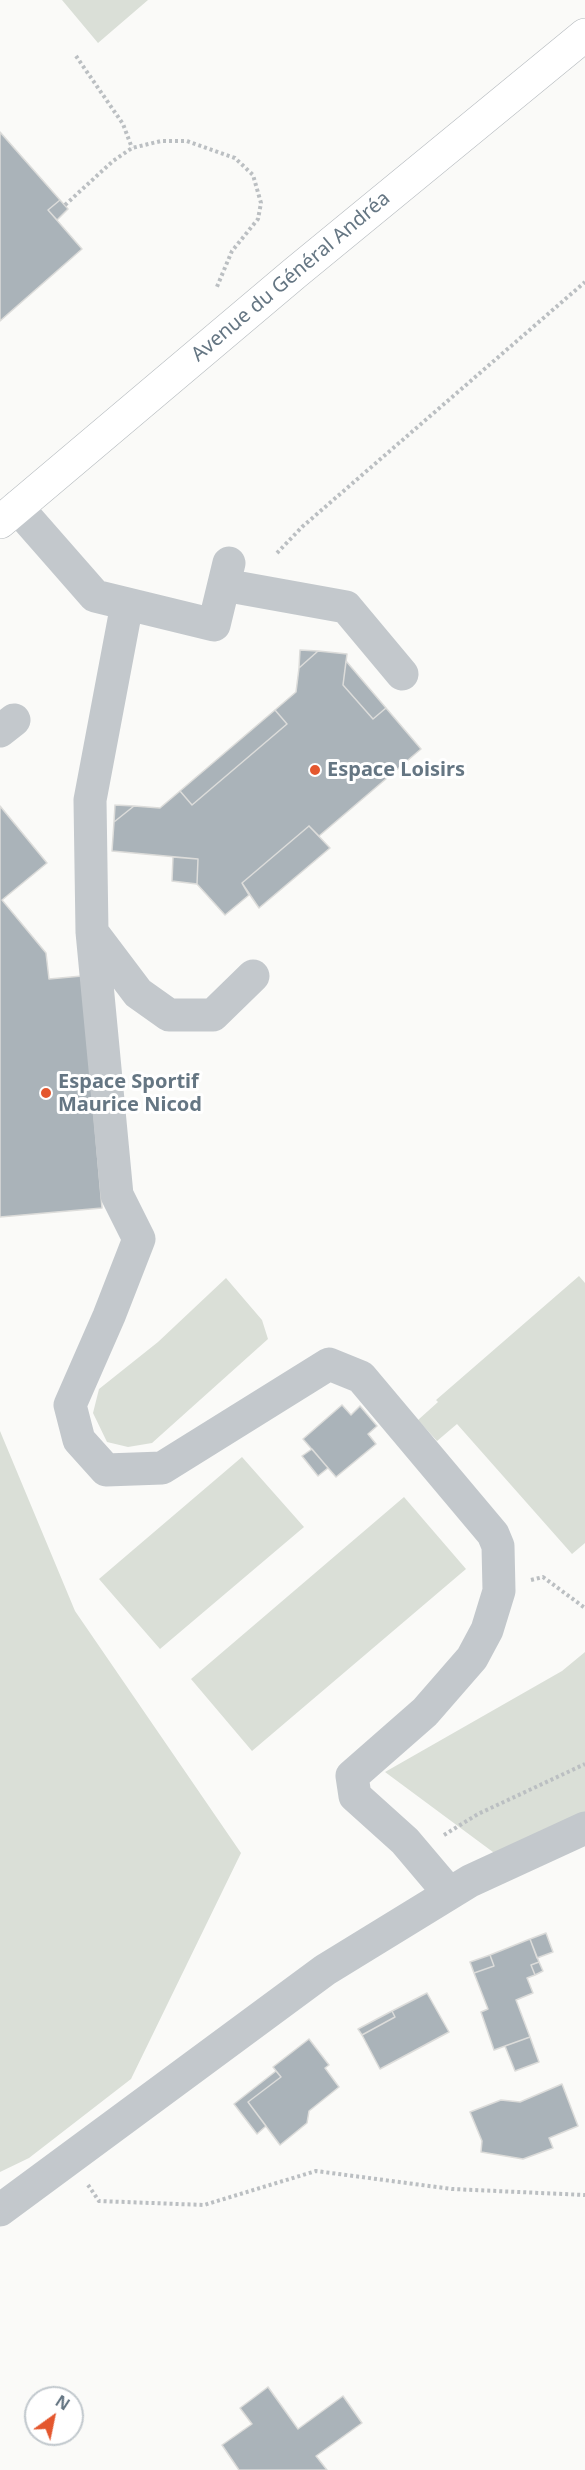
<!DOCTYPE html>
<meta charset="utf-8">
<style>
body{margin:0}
#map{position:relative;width:585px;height:2470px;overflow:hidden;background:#fafaf8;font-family:"Noto Sans",sans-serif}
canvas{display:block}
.north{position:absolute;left:24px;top:2386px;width:60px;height:60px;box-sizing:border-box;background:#fff;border:2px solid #c1c8cd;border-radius:50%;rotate:33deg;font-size:16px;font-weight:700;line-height:24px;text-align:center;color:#657683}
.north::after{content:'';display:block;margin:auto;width:21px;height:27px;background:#e4572e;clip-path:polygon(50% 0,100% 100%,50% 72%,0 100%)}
</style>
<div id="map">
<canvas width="585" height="2470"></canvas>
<div class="north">N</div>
</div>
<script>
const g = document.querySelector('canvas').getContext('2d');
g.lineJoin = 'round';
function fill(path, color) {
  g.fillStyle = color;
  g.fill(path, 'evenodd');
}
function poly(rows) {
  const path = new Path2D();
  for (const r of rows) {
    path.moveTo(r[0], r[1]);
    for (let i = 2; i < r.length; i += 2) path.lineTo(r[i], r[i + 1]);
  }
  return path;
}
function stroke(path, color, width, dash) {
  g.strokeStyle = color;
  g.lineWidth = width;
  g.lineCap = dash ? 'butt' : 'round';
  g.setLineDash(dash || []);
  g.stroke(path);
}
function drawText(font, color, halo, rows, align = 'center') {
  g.font = font + ' "Noto Sans",sans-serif';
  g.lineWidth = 6;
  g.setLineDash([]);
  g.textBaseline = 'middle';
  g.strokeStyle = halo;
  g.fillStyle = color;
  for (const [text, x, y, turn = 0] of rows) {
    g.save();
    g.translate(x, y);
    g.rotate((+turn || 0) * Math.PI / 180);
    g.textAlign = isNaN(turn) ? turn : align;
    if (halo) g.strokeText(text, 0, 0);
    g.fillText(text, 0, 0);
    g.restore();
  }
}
fill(poly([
 [62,0,148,0,98,43],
 [579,1276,585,1283,585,1543,572,1554,457,1424,437,1441,418,1420,438,1402,436,1400],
 [226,1278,262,1320,268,1339,152,1443,128,1447,107,1442,93,1413,99,1389,158,1342],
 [0,1431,75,1611,241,1853,131,2079,29,2158,0,2172],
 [242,1457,304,1527,160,1649,99,1579],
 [404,1497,466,1569,252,1751,191,1679],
 [585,1652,585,1827,501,1858,385,1772,562,1671]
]), '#dadfd7');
const building = poly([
 [0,132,60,200,48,210,82,249,0,321,0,132],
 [60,200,68,209,57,220,48,210,60,200],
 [300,650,318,651,299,668,300,650],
 [318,651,347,654,343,685,373,719,386,708,421,749,319,836,309,826,242,883,249,895,225,915,197,884,198,859,112,851,114,822,134,806,160,808,180,791,192,805,287,724,275,710,296,692,299,668,318,651],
 [346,661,386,708,373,719,343,685,346,661],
 [275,710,287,724,192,805,180,791,275,710],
 [115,805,134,806,114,822,115,805],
 [0,806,47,863,2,900,46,953,49,979,82,976,102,1208,0,1217,0,806],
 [309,826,330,848,259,908,242,883,309,826],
 [173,857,198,859,197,884,172,881,173,857],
 [342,1405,351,1415,360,1406,377,1426,368,1434,376,1444,336,1477,303,1439,342,1405],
 [312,1449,328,1468,318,1476,302,1456,312,1449],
 [546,1933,553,1952,537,1958,530,1939,546,1933],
 [530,1939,539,1962,531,1965,535,1975,527,1978,533,1993,516,2000,530,2037,494,2050,481,2012,488,2009,474,1973,494,1966,490,1955,530,1939],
 [490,1955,494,1966,474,1973,470,1962,490,1955],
 [539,1962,543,1971,535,1975,531,1965,539,1962],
 [427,1993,449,2032,380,2069,362,2035,395,2017,392,2011,427,1993],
 [392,2011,395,2017,362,2035,358,2029,392,2011],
 [530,2037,539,2062,515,2071,505,2046,530,2037],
 [309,2039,329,2065,325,2068,339,2087,309,2111,307,2123,280,2145,248,2102,281,2077,273,2067,309,2039],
 [276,2071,281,2077,248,2102,266,2126,257,2134,234,2104,276,2071],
 [562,2084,578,2126,549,2138,553,2148,523,2159,481,2152,482,2141,470,2112,501,2100,520,2102,562,2084],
 [268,2387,298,2429,343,2396,362,2423,316,2456,327,2470,239,2470,222,2445,252,2424,240,2408,268,2387]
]);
fill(building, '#aab3b9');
stroke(building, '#dcdcda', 1.5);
const major = poly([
 [0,522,295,273,585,35]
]);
stroke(major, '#b5babe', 34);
stroke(poly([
 [76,56,123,124,132,148],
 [65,205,113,161,132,148,161,141,187,141,235,158,253,175,261,203,258,219,232,251,216,289],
 [277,553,302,527,585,282],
 [531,1580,543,1577,585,1608],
 [444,1835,478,1814,585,1764],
 [88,2185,99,2201,204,2205,316,2171,452,2189,585,2195]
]), '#bbbfc2', 4, [3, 3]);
stroke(poly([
 [17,507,95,596,214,625,229,563],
 [224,585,346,607,402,674],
 [127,604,90,800,92,932,117,1195,139,1239,109,1316,70,1405,79,1440,106,1470,162,1468,329,1364,361,1377,493,1534,498,1546,499,1591,487,1630,472,1658,425,1712,352,1776,355,1796,405,1841,449,1893],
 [0,731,14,720],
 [92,932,138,993,169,1015,213,1015,253,976],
 [0,2210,325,1970,470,1881,585,1828]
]), '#c3c8cc', 33);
stroke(major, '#fff', 33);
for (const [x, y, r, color] of [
 [315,770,6,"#e4572e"],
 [46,1093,6,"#e4572e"]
]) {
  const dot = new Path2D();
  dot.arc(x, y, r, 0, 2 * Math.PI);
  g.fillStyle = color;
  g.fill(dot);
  stroke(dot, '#fff', 2);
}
drawText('20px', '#657683', '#fff', [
 ["Avenue du Général Andréa",291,277,-40]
]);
drawText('bold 20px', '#657683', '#fff', [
 ["Espace Loisirs",327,770],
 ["Espace Sportif",58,1082],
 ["Maurice Nicod",58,1105]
], 'left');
</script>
